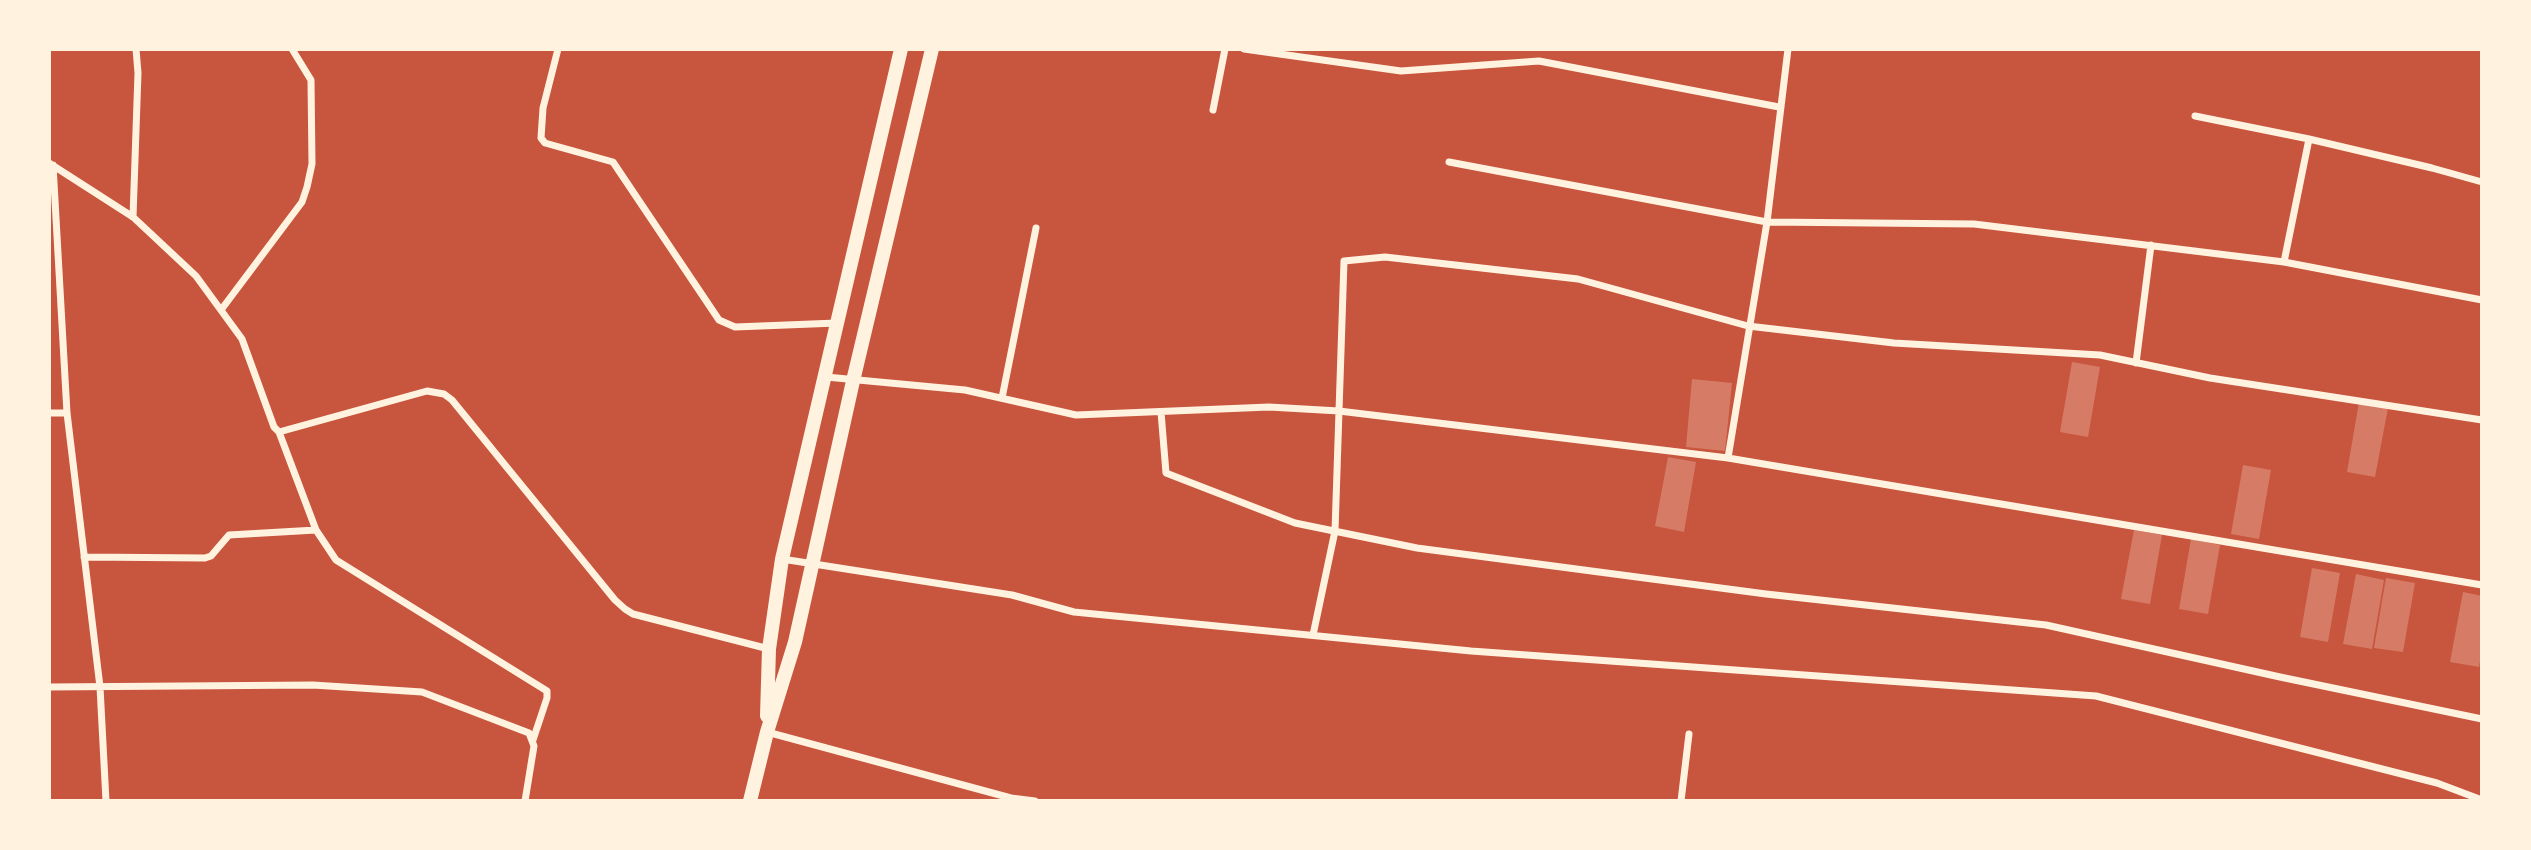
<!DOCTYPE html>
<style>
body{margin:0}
#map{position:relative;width:2531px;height:850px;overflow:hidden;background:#c8553d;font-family:Manrope,sans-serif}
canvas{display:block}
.frame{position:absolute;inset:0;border:51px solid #fff3e0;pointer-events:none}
</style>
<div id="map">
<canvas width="2531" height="850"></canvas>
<div class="frame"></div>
</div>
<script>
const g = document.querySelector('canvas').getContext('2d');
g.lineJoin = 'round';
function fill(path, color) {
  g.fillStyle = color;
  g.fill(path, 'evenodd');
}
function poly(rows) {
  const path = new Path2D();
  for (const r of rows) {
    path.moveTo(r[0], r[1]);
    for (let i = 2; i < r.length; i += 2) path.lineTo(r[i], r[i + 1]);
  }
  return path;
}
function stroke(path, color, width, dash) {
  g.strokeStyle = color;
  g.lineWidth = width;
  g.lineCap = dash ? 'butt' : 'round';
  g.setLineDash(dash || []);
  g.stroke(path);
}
fill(poly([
 [2072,362,2100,367,2088,437,2060,432],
 [1692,379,1732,383,1725,451,1686,447],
 [2359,402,2388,408,2375,477,2347,472],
 [1668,457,1696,462,1684,532,1655,526],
 [2243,465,2271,470,2259,539,2231,534],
 [2134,530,2162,535,2150,604,2121,599],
 [2191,539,2220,545,2208,614,2179,609],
 [2312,568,2340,573,2328,642,2300,637],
 [2356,574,2384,580,2372,649,2343,644],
 [2386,578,2415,583,2403,652,2374,648],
 [2463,592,2482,596,2482,650,2479,667,2450,662]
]), '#d67c66');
stroke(poly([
 [558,49,543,108,541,138,545,143,613,162,719,320,735,327,837,323],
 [1244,49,1401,71,1539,61,1779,107],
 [1213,110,1225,49],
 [2195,116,2309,139,2432,168,2482,182],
 [1449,162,1767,222,1974,224,2284,262,2482,300],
 [49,163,133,217,196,276,242,339,274,427,279,432,427,391,444,394,452,400,615,600,625,609,633,614,769,649],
 [53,165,67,413,100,687,106,801],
 [133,217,138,73,136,49],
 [2284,262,2309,139],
 [221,310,302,202,307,187,312,164,311,80,292,49],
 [2136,363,2151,245],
 [826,377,965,390,1076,415,1269,407,1339,411,1728,458,2482,585],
 [1002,398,1036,228],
 [1161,412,1166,473,1295,523,1417,548,1766,594,2046,625,2280,677,2482,719],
 [49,413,67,413],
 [279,432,316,530,336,560,547,691,547,698,533,740],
 [1728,458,1767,222,1788,49],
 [84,557,205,558,211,556,229,535,316,530],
 [782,559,1012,595,1074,612,1471,651,2096,696,2437,783,2482,800],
 [1313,635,1335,531,1344,261,1385,257,1578,279,1748,326,1894,343,2100,355,2210,378,2482,420],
 [49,687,313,685,422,692,529,733,534,746,525,801],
 [767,732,1011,798,1035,801],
 [1681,801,1689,734]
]), '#fff3e0', 7);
stroke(poly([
 [767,716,769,649,782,559,901,49],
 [750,801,767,732,795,642,853,381,932,49]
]), '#fff3e0', 14);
</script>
